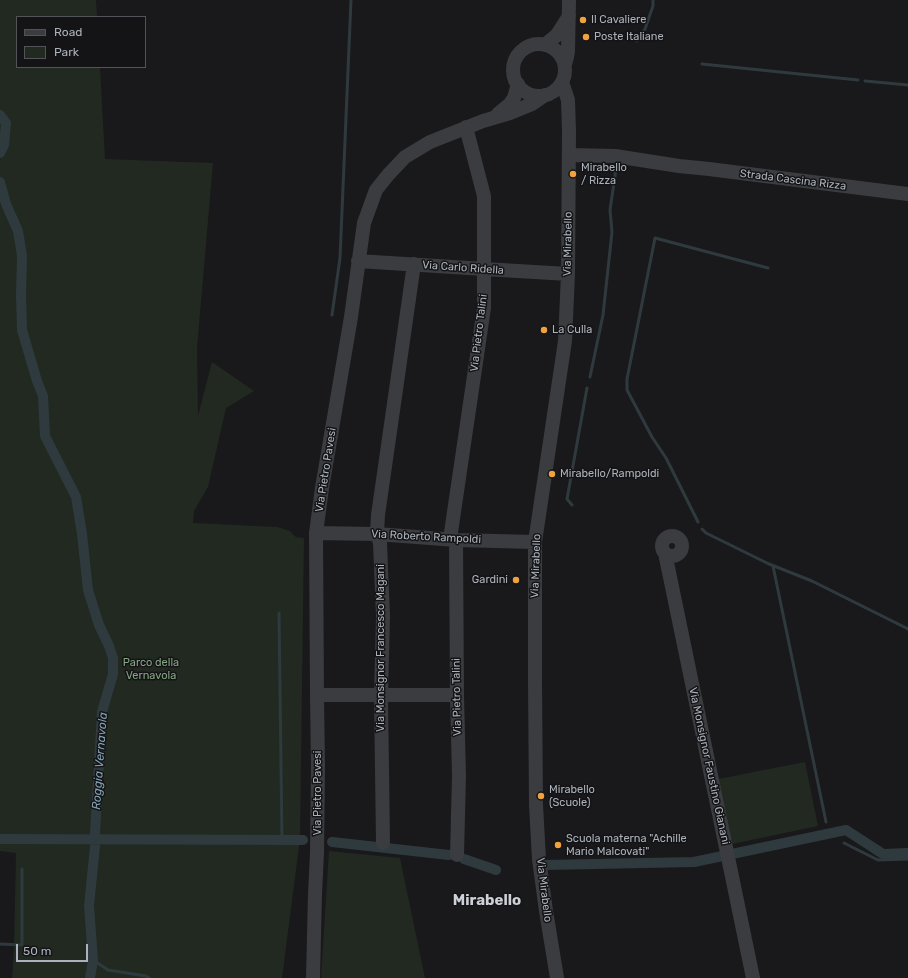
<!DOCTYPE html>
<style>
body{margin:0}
#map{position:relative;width:908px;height:978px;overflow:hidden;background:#19191b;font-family:Rubik,sans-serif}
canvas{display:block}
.legend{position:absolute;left:16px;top:16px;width:130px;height:52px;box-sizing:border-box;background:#141416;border:1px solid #515358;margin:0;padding:5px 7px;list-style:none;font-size:12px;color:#acb2bb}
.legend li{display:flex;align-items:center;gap:8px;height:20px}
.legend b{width:20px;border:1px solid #515358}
.scale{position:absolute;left:16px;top:944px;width:72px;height:18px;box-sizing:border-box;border:2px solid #acb2bb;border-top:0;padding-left:5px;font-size:12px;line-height:14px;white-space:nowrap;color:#acb2bb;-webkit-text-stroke:3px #141416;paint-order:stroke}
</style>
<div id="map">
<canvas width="908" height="978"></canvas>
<ul class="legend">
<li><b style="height:5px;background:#3a3c40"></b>Road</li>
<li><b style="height:11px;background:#212921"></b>Park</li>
</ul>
<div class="scale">50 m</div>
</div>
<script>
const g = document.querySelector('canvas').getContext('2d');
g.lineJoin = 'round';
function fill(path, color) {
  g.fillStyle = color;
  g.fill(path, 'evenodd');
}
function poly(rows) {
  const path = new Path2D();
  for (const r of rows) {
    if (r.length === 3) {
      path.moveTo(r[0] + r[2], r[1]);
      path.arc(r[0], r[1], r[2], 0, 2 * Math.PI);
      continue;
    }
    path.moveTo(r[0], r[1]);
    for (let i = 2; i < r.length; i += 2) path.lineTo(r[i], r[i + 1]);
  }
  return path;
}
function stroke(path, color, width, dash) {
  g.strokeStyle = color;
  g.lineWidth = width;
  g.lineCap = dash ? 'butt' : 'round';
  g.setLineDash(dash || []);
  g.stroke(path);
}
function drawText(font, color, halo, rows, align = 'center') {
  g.font = font + ' Rubik,sans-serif';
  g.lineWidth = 3;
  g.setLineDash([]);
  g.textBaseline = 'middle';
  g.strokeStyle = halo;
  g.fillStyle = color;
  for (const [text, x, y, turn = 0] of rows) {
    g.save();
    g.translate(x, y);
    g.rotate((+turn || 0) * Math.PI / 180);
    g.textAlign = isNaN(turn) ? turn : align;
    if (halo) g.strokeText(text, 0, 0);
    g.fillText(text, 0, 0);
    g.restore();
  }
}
fill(poly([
 [0,0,96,0,97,17,17,17,17,67,100,67,105,159,213,163,197,348,198,416,212,362,254,391,226,408,208,487,194,511,193,523,277,527,290,531,296,537,304,538,300,839,282,978,12,978,14,948,16,853,0,851],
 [805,762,818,826,732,844,718,779],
 [329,851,400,858,425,978,321,978]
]), '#212921');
stroke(poly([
 [637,41,645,29,653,6,653,0],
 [702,64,858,80],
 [865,81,908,85],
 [332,315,340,258,351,0],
 [590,377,603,315,612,232,610,210,617,162],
 [572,505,567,499,587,388],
 [698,522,666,458,652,437,627,390,627,379,655,238,768,268],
 [702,529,706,533,769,564,812,581,908,629],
 [773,566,826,822],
 [279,613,282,840],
 [844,843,878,860,908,859],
 [0,944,22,945,22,869],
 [93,960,108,970,146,976,149,978]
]), '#2f3a3f', 3);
stroke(poly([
 [0,115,6,123,4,145,0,153],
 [0,182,6,204,18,231,22,256,21,295,22,330,37,381,43,396,45,436,76,497,82,534,88,590,99,625,109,646,113,658,113,674,102,712,95,833],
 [0,839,303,840],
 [332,842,449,855],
 [464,859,496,870],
 [544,865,694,862,846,830,883,854,908,853],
 [90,978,93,960,89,906,95,846]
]), '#2f3a3f', 10);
stroke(poly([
 [539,70,26],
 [545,45,557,35,569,16],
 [565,64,567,57,568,51,569,0],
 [498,114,510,104,514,98,518,84],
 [569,155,615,156,679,166,709,169,908,194],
 [358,261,484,269,568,274],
 [316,533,377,534,456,540,535,542],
 [672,546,10],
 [450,539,484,308,484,196,466,127],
 [456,540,457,695,459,776,457,855],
 [665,553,753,978],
 [317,695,457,695],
 [383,843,381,696,383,616,380,543,377,534,378,515,414,264],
 [313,978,315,894,317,853,318,767,317,695,316,533,322,488,351,317,364,223,376,190,388,175,405,157,430,142,483,121,510,113,532,104,545,95],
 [557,978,546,911,539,859,536,805,535,682,535,542,565,341,568,274,569,131,568,100,562,82]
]), '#3a3c40', 14);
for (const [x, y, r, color] of [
 [583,20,4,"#efa23d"],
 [586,37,4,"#efa23d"],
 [573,174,4,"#efa23d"],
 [544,330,4,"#efa23d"],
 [552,474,4,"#efa23d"],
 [516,580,4,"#efa23d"],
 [541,796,4,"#efa23d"],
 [558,845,4,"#efa23d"]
]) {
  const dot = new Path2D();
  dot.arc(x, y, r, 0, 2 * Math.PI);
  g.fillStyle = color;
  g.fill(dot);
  stroke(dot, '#141416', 1.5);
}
drawText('11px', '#acb2bb', '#141416', [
 ["Il Cavaliere",591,20],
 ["Poste Italiane",594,37],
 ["Mirabello",581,168],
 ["/ Rizza",581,181],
 ["La Culla",552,330],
 ["Mirabello/Rampoldi",560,474],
 ["Gardini",508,580,"right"],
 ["Mirabello",549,790],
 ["(Scuole)",549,803],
 ["Scuola materna \"Achille",566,839],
 ["Mario Malcovati\"",566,852]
], 'left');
drawText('11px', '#acb2bb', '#141416', [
 ["Strada Cascina Rizza",793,180,7],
 ["Via Mirabello",568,244,-89],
 ["Via Carlo Ridella",463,268,4],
 ["Via Pietro Talini",479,333,-83],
 ["Via Pietro Pavesi",326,470,-81],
 ["Via Roberto Rampoldi",426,537,3],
 ["Via Mirabello",536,566,-88],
 ["Via Monsignor Francesco Magani",381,648,-90],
 ["Via Pietro Talini",457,697,-91],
 ["Via Monsignor Faustino Gianani",709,766,78],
 ["Via Pietro Pavesi",318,793,-90],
 ["Via Mirabello",544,890,83]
]);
drawText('11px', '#85a583', '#141416', [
 ["Parco della",151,663],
 ["Vernavola",151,676]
]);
drawText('italic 12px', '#84a3b5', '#141416', [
 ["Roggia Vernavola",100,761,-86]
]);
drawText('bold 15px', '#cdd0d7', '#141416', [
 ["Mirabello",487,901]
]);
</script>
